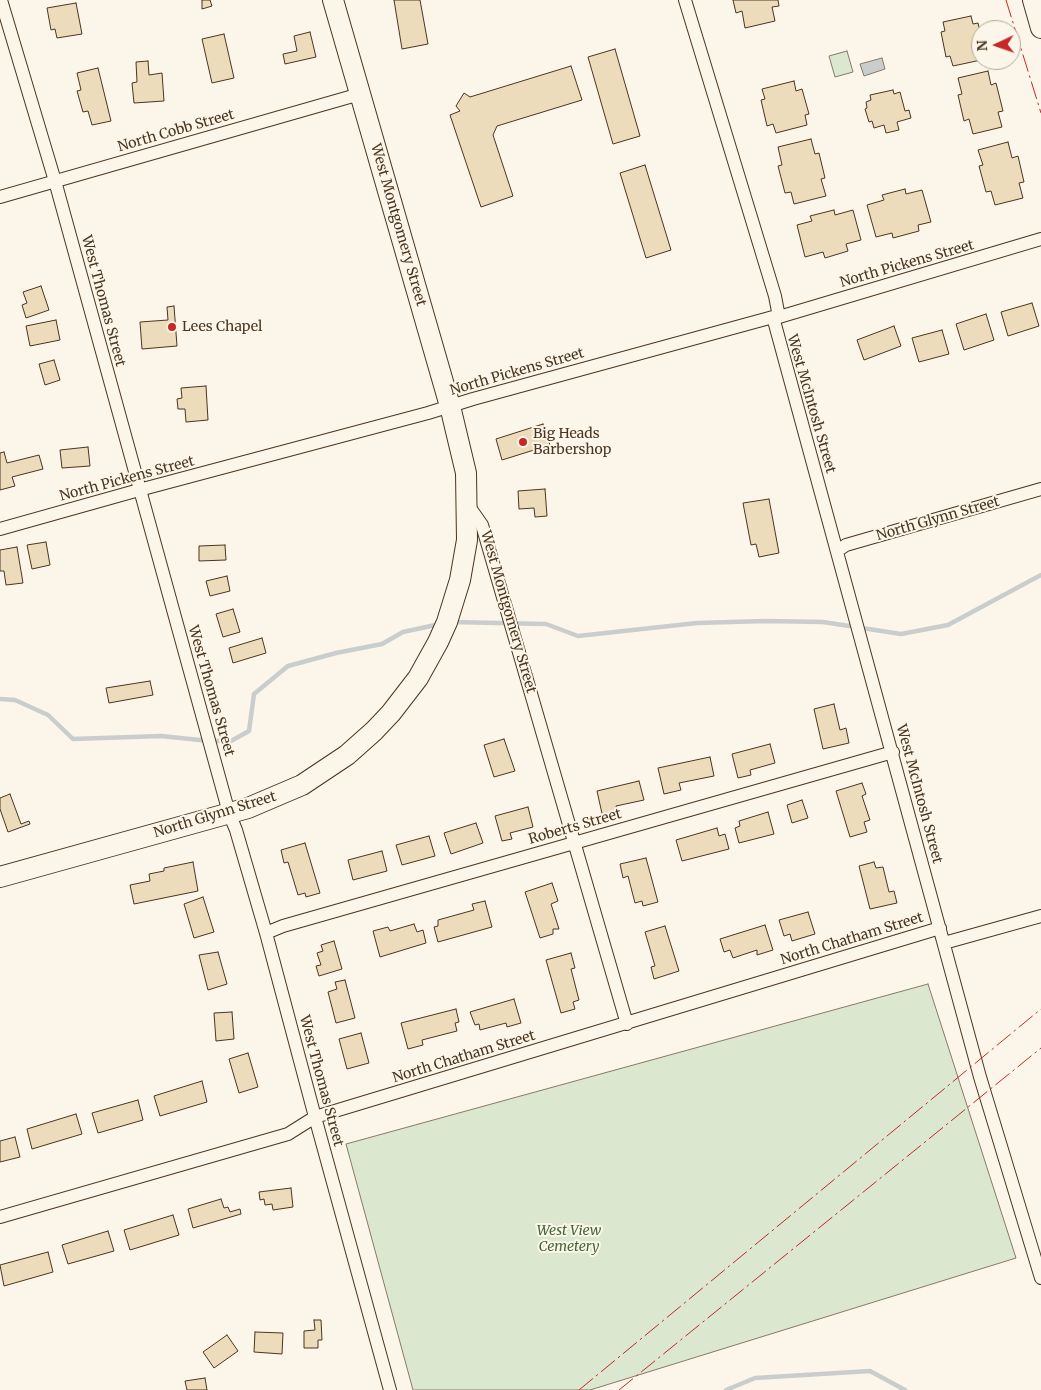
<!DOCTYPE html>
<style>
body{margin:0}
#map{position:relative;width:1041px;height:1390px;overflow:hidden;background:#fbf6e9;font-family:Merriweather,serif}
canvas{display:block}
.north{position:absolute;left:971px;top:20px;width:50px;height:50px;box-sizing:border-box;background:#fbf6e9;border:1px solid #b4a999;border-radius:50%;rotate:267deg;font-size:14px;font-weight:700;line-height:20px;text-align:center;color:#4a3520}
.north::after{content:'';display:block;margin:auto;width:18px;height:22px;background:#c62828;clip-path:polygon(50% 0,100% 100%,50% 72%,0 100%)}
</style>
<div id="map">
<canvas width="1041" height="1390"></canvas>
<div class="north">N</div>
</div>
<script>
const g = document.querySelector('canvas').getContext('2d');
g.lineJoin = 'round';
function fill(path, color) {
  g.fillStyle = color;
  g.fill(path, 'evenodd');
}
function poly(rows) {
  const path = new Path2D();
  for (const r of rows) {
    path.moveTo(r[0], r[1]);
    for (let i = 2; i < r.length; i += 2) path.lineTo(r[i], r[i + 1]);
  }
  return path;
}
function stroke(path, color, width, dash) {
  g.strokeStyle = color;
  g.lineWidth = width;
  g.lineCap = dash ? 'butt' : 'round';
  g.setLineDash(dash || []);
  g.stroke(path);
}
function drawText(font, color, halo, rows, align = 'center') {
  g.font = font + ' Merriweather,serif';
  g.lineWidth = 4;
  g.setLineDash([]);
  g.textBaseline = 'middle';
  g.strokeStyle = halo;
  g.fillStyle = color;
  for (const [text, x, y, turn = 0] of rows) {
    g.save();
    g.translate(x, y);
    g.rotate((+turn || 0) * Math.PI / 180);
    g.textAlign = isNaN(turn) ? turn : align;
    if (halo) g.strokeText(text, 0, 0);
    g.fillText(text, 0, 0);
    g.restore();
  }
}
const green = poly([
 [847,51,853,72,835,77,829,56,847,51],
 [928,984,1016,1258,590,1390,413,1390,346,1144,928,984]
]);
fill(green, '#dce7d0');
stroke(green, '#887966', 1);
const water = poly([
 [882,58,885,69,864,76,860,64,882,58]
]);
fill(water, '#c9cecd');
stroke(water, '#887966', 1);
stroke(poly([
 [452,622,546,624,578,636,697,623,765,621,823,622,901,634,948,625,1041,575],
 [0,699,15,700,48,715,73,739,161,736,209,741,231,741,249,731,254,694,288,666,336,653,382,644,403,632,440,624],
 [726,1390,755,1378,870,1371,905,1390]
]), '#c9cecd', 4.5);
const building = poly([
 [202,0,210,0,212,6,202,9,202,0],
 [394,0,420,0,428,44,402,49,394,0],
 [733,0,778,0,779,6,772,7,775,21,745,28,742,11,736,13,733,0],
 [76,3,82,34,57,38,55,29,51,30,47,8,76,3],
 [971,16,973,24,978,23,981,36,981,60,953,66,950,56,946,57,941,32,945,31,943,22,971,16],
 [310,32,316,57,285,64,283,54,297,51,294,36,310,32],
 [224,34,234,78,212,83,202,39,224,34],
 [615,49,640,136,613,144,588,57,615,49],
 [148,61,149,75,162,73,164,101,134,103,132,83,137,82,136,62,148,61],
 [571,66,582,100,497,126,493,135,513,196,481,207,450,115,460,111,456,106,464,93,470,97,571,66],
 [98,68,111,121,92,125,88,111,83,112,77,91,81,90,77,73,98,68],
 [988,71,991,85,996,83,1003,111,998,112,1002,127,973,134,969,119,964,121,958,95,962,94,958,78,988,71],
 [794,81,796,91,802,89,809,114,805,115,807,125,776,133,773,124,767,126,761,100,765,99,762,89,794,81],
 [893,90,894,94,900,92,905,111,909,110,911,118,897,122,899,130,886,133,884,125,874,128,872,121,869,122,865,109,867,108,866,102,871,100,870,95,893,90],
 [811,139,815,154,819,153,825,178,821,179,826,196,794,204,791,192,785,193,778,166,782,165,778,147,811,139],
 [1008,142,1012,158,1018,156,1024,182,1019,183,1023,198,995,205,991,191,986,192,979,166,983,165,978,150,1008,142],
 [645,165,671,250,646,258,620,173,645,165],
 [905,189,906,194,922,190,931,222,918,225,919,231,893,238,892,233,876,237,867,205,884,200,882,195,905,189],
 [834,210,835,215,853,210,861,240,846,244,848,251,825,258,823,252,805,257,797,225,812,221,810,216,834,210],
 [41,286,49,310,26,318,22,305,27,303,23,292,41,286],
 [1032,303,1039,326,1008,336,1001,312,1032,303],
 [174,306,177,346,142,349,140,322,168,320,167,307,174,306],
 [986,314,994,340,964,350,956,324,986,314],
 [56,320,60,340,30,346,26,326,56,320],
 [894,326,901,346,864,360,857,340,894,326],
 [942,330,949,354,919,362,912,338,942,330],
 [54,360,60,380,45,385,39,364,54,360],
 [206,386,208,420,186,422,185,409,178,409,177,399,182,398,181,388,206,386],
 [543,424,550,445,502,460,496,439,543,424],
 [88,447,90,466,62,468,60,450,88,447],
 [4,452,7,463,39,455,43,469,12,477,15,486,0,490,0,453,4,452],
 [545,489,547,516,535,517,534,508,519,509,518,491,545,489],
 [769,499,779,553,759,557,756,544,751,545,743,503,769,499],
 [46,542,50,565,32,569,27,545,46,542],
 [225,545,226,560,199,561,199,546,225,545],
 [17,547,23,583,6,585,4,571,0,571,0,550,17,547],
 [227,576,230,591,210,596,206,581,227,576],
 [233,609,240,632,223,637,216,614,233,609],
 [262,638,266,653,233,663,229,648,262,638],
 [150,681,153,695,109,703,106,688,150,681],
 [834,704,840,730,846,728,849,743,823,749,814,709,834,704],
 [504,739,515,771,494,777,484,745,504,739],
 [770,744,775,763,750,770,751,775,738,778,732,754,770,744],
 [710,757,714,776,679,783,681,790,664,794,658,768,710,757],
 [639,781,644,800,616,806,618,814,603,818,597,791,639,781],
 [862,783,866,794,862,796,870,820,864,822,867,832,850,837,836,791,862,783],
 [10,794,21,824,29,821,30,824,8,832,0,809,0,798,10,794],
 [802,800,808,818,792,823,787,805,802,800],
 [528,807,533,827,510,833,512,839,502,841,495,816,528,807],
 [768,812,774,834,739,843,735,828,740,826,739,821,768,812],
 [476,823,483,843,451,854,444,833,476,823],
 [717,828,719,836,725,834,729,849,682,861,676,840,717,828],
 [429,836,435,856,402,865,396,845,429,836],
 [305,843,320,893,306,897,305,893,298,895,288,862,284,863,281,850,305,843],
 [382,851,387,871,353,880,348,860,382,851],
 [646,858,658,902,643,906,642,901,635,903,628,876,623,878,620,864,646,858],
 [193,862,198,891,134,904,130,885,150,881,149,874,164,871,164,868,193,862],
 [874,862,876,868,883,867,889,892,894,891,897,903,870,909,859,866,874,862],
 [552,883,558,901,551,904,559,929,553,929,553,934,540,938,525,892,552,883],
 [203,897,214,932,194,938,184,904,203,897],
 [485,901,492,927,438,942,434,927,438,926,438,920,474,910,472,904,485,901],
 [808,912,815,934,792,941,790,934,784,936,779,920,808,912],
 [414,924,417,932,423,930,426,943,380,957,373,931,388,927,390,931,414,924],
 [765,925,773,950,757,955,757,950,733,958,730,950,724,952,720,939,765,925],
 [665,926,679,971,654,979,651,967,655,966,645,932,665,926],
 [334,941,342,969,319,976,316,966,321,965,317,953,323,951,321,945,334,941],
 [218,952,227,984,208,990,199,955,218,952],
 [571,953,575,968,571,969,579,1000,573,1002,575,1009,561,1013,546,960,571,953],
 [345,980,355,1018,336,1023,328,992,337,989,335,982,345,980],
 [514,999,521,1023,507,1027,506,1023,480,1030,479,1024,475,1025,470,1012,514,999],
 [456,1009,459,1022,455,1023,457,1031,422,1040,423,1045,408,1049,401,1023,456,1009],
 [232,1012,234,1039,216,1041,214,1013,232,1012],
 [361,1033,369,1063,347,1069,339,1039,361,1033],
 [248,1053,258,1087,239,1093,229,1059,248,1053],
 [202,1081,207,1102,160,1116,154,1096,202,1081],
 [138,1100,143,1120,98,1133,92,1113,138,1100],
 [76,1114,82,1134,32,1149,27,1129,76,1114],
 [15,1137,20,1157,0,1162,0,1141,15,1137],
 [291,1188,293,1207,273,1210,272,1204,265,1205,264,1199,260,1200,259,1192,291,1188],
 [221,1199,224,1208,228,1207,230,1212,240,1209,241,1214,193,1228,188,1209,221,1199],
 [173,1215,179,1235,130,1250,124,1230,173,1215],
 [108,1231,114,1251,68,1264,62,1245,108,1231],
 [48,1252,53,1272,4,1286,0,1265,48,1252],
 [314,1320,321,1320,322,1340,318,1340,318,1348,304,1348,304,1331,315,1330,314,1320],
 [255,1332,283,1333,282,1354,254,1352,255,1332],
 [227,1335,238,1351,214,1368,203,1352,227,1335],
 [205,1378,207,1390,187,1390,185,1381,205,1378]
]);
fill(building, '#ecdcbc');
stroke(building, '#4a3520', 1);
const minor = poly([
 [1,0,55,181,229,813,236,830,266,933,315,1117,390,1390],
 [685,0,775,296,779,317],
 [0,197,360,94],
 [773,317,980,1077,1041,1278],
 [468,505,482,525,627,1024],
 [0,529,139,490,428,413,473,399,773,317,779,317,1041,239],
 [837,551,846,545,1041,489],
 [266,933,283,926,893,752],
 [944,943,1041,916],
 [0,1217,288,1134,315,1117,940,928]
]);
const primary = poly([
 [1033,0,1041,28],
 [0,877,248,808,302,785,347,755,374,731,391,713,418,678,438,642,447,622,460,580,467,540,466,473,450,406,333,0]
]);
stroke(minor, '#4a3520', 14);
stroke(primary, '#4a3520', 22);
stroke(minor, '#fbf6e9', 12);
stroke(primary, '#fbf6e9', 20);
stroke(poly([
 [1006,0,1041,113],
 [579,1390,1041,1009],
 [619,1390,1041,1048]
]), '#c62828', 1, [18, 4, 2.5, 4]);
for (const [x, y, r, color] of [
 [172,327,5,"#c62828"],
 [523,442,5,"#c62828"]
]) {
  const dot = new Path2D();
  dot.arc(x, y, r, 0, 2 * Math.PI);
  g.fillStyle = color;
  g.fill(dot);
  stroke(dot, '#fbf6e9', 2);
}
drawText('14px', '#4a3520', '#fbf6e9', [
 ["North Cobb Street",176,131,-16],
 ["West Montgomery Street",398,225,74],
 ["North Pickens Street",907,264,-16],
 ["West Thomas Street",103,301,75],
 ["North Pickens Street",517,372,-16],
 ["West McIntosh Street",811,404,74],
 ["North Pickens Street",127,479,-15],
 ["North Glynn Street",938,519,-16],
 ["West Montgomery Street",508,612,74],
 ["West Thomas Street",211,691,74],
 ["West McIntosh Street",919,794,75],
 ["North Glynn Street",215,815,-17],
 ["Roberts Street",575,827,-16],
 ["North Chatham Street",852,939,-17],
 ["North Chatham Street",464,1057,-17],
 ["West Thomas Street",321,1081,75]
]);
drawText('14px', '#4a3520', '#fbf6e9', [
 ["Lees Chapel",182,327],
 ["Big Heads",533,434],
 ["Barbershop",533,450]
], 'left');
drawText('italic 14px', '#436837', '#fbf6e9', [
 ["West View",569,1231],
 ["Cemetery",569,1247]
]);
</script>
